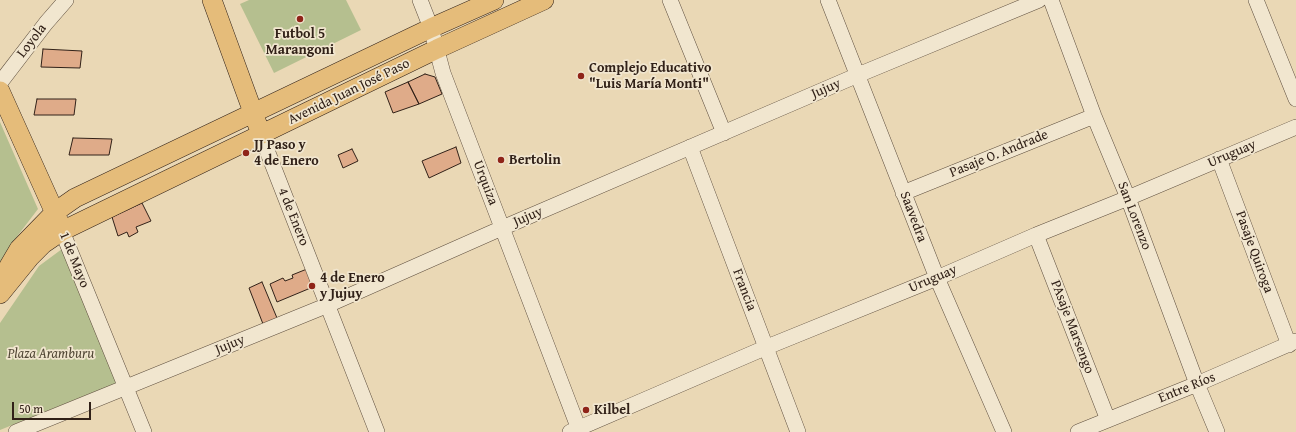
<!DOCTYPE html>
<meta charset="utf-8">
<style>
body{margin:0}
#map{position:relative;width:1296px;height:432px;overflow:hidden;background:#ead8b5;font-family:"Gentium Book Plus",serif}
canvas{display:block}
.scale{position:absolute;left:12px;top:402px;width:79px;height:18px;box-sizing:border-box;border:2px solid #312118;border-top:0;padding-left:5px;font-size:12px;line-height:14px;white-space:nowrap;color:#312118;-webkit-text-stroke:3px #f1e6cf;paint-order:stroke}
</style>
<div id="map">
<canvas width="1296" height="432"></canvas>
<div class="scale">50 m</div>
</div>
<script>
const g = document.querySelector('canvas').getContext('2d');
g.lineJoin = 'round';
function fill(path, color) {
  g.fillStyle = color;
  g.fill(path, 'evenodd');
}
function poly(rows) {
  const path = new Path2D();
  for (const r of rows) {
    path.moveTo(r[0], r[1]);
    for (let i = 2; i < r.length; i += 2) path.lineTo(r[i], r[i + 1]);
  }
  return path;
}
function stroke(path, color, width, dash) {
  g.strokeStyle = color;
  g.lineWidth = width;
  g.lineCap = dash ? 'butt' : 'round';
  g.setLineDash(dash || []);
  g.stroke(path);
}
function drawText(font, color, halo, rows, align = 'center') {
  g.font = font + ' "Gentium Book Plus",serif';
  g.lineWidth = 3.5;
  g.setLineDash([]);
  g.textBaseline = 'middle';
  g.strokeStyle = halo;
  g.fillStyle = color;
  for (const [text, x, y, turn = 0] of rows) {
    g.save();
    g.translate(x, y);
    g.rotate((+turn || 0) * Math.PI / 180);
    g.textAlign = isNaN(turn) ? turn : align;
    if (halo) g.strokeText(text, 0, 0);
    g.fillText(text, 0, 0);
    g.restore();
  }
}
fill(poly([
 [249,0,346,0,361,30,274,73,240,4],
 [0,122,38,209,12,243,0,276],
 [62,249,117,383,0,430,0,323,39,266]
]), '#b5bf8f');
const building = poly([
 [43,49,82,51,80,68,41,67,43,49],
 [425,74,435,77,442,94,419,104,408,82,425,74],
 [408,82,419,104,393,113,385,92,408,82],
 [37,99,76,99,74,115,34,115,37,99],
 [73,138,112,139,109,155,69,155,73,138],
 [456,147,461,163,429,178,422,161,456,147],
 [352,149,358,161,343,168,338,155,352,149],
 [142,203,151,221,136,227,138,232,129,237,127,232,118,236,112,217,142,203],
 [307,269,313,287,277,302,270,284,283,278,285,281,293,278,292,275,307,269],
 [262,282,277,318,263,324,249,288,262,282]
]);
fill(building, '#dfab89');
stroke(building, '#312118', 1);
const minor = poly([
 [420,0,431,28,443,73,580,432],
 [670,0,724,133],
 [828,0,937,278,1004,432],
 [1051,0,1094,116,1128,198,1197,384,1217,432],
 [1256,0,1296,99],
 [0,83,46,23,66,0],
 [261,135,377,432],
 [690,147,798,432],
 [1219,159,1289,345],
 [903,193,1094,116],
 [62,231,144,432],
 [1036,235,1108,420],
 [16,432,328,305,502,228,858,75,1039,0],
 [570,432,767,347,937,278,1036,235,1128,198,1296,127],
 [1078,432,1197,384,1296,341]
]);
const major = poly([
 [212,0,258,126],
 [0,91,59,222],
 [7,273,9,266,19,249,55,212,75,198,431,28,494,0],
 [0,294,30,257,43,244,62,231,437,49,544,0]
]);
stroke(minor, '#5f4f3f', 16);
stroke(major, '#312118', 20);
stroke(minor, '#f1e6cf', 15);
stroke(major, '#e5bc7a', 19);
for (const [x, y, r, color] of [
 [300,19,4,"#8f2418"],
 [581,76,4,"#8f2418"],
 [246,153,4,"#8f2418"],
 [501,160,4,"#8f2418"],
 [312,286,4,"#8f2418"],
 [586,410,4,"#8f2418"]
]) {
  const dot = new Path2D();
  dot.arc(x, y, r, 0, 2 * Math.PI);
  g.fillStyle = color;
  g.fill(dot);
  stroke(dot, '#f1e6cf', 1.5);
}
drawText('bold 14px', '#312118', '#f1e6cf', [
 ["Futbol 5",300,34,"center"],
 ["Marangoni",300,50,"center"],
 ["Complejo Educativo",589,68],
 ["\"Luis María Monti\"",589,84],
 ["JJ Paso y",254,145],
 ["4 de Enero",254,161],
 ["Bertolin",509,160],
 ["4 de Enero",320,278],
 ["y Jujuy",320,294],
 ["Kilbel",594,410]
], 'left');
drawText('14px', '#312118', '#f1e6cf', [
 ["Loyola",32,41,-52],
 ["Jujuy",826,89,-23],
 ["Avenida Juan José Paso",349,92,-26],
 ["Pasaje O. Andrade",999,154,-22],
 ["Uruguay",1232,154,-23],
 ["Urquiza",485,183,69],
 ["San Lorenzo",1134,216,69],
 ["4 de Enero",293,217,68],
 ["Jujuy",528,217,-23],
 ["Saavedra",913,217,69],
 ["Pasaje Quiroga",1254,252,70],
 ["1 de Mayo",74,260,68],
 ["Uruguay",933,279,-23],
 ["Francia",744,290,69],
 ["PAsaje Marsengo",1072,327,69],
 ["Jujuy",230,345,-22],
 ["Entre Ríos",1187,388,-22]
]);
drawText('italic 14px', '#524836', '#f1e6cf', [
 ["Plaza Aramburu",51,354]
]);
</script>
